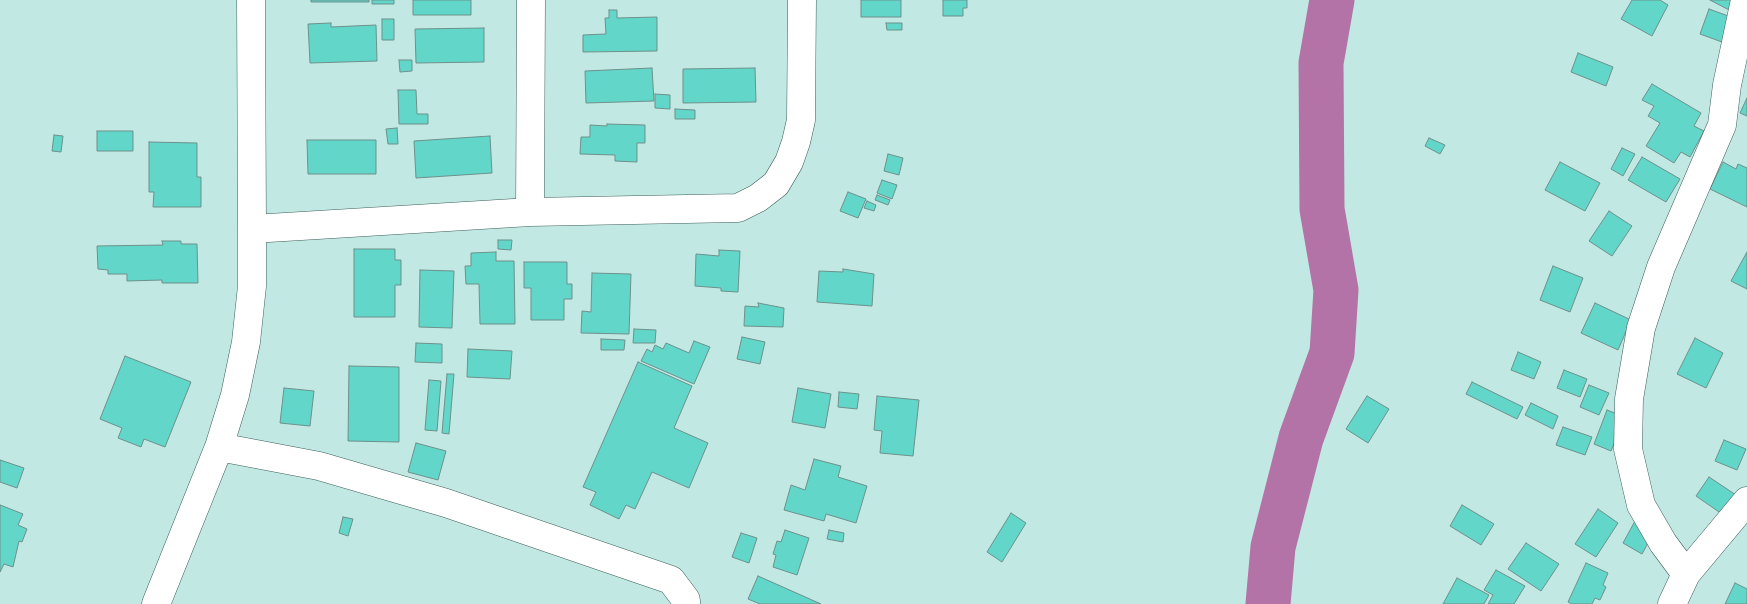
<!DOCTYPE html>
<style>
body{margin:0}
canvas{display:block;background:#c1e8e2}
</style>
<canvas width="1747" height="604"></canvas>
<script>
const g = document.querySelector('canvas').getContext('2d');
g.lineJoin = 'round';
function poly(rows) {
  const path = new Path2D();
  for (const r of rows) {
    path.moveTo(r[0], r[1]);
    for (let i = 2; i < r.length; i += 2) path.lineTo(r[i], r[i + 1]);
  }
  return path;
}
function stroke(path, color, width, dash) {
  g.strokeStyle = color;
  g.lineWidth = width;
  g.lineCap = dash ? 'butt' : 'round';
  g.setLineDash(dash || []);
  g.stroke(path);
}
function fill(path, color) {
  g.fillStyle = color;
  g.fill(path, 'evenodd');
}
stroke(poly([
 [1268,604,1273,547,1301,438,1332,353,1336,290,1322,209,1321,63,1332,0]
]), '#b373a7', 45);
const building = poly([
 [311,0,369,0,369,2,311,2,311,0],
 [372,0,394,0,394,4,372,4,372,0],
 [413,0,471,0,471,15,413,15,413,0],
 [861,0,901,0,901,17,861,17,861,0],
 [943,0,967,0,967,8,963,8,963,16,943,16,943,0],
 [1632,0,1660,0,1668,5,1652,36,1621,19,1632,0],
 [1710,0,1736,0,1731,11,1710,0],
 [1709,9,1731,17,1722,42,1700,34,1709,9],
 [609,10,617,10,617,18,657,17,657,51,583,52,583,35,606,34,605,18,609,18,609,10],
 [382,19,394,19,394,40,382,40,382,19],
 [331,23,331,27,376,25,377,61,310,63,308,24,331,23],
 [886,23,902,23,902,30,887,30,886,23],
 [484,28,484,62,416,63,415,29,484,28],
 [1578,53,1613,67,1606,86,1571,72,1578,53],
 [399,60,412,60,412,71,400,72,399,60],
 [652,68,654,101,586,103,585,71,652,68],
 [755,68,756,102,683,103,683,69,755,68],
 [1652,84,1701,113,1694,126,1704,131,1690,157,1681,152,1674,163,1646,146,1660,123,1648,116,1654,106,1642,100,1652,84],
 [398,90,416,90,417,114,428,114,428,124,399,124,398,90],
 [655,94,670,95,670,109,655,108,655,94],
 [1747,98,1747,116,1740,113,1747,98],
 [675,109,695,110,695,119,675,119,675,109],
 [607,124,645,125,645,143,637,143,637,162,615,161,615,155,580,154,581,137,590,137,590,125,607,126,607,124],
 [397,128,398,144,388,144,386,129,397,128],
 [97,131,133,131,133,151,97,151,97,131],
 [54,135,63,136,61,152,52,151,54,135],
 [490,136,492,173,416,178,414,141,490,136],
 [1429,138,1445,145,1440,154,1425,146,1429,138],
 [307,140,376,140,376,174,308,174,307,140],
 [149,142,197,143,197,177,201,177,201,207,153,207,154,192,149,192,149,142],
 [1622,148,1635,154,1623,176,1611,169,1622,148],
 [888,154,903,158,899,175,884,171,888,154],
 [1642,157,1680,179,1666,202,1628,180,1642,157],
 [1560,162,1600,183,1585,211,1545,190,1560,162],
 [1723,162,1736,169,1738,164,1747,168,1747,207,1710,189,1723,162],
 [882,180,897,185,892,199,877,193,882,180],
 [848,192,866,199,858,218,840,211,848,192],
 [877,195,890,200,888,205,875,200,877,195],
 [867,201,876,205,874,211,864,208,867,201],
 [1609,211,1632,226,1612,256,1589,241,1609,211],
 [498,240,512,240,511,250,498,249,498,240],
 [162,241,181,241,181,244,197,244,198,283,162,283,162,280,127,281,127,274,108,274,108,270,98,269,97,246,163,245,162,241],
 [354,249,395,249,395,260,401,260,401,285,395,285,395,317,354,317,354,249],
 [719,250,740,251,738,292,721,291,721,288,695,286,696,254,719,256,719,250],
 [496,252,496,261,514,261,515,324,480,324,479,284,466,284,465,266,471,266,471,253,496,252],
 [1747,252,1747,289,1731,281,1747,252],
 [524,262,567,262,567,284,572,284,572,299,564,299,564,320,531,320,531,288,524,288,524,262],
 [1553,266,1583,278,1570,312,1540,300,1553,266],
 [843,269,874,274,872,306,817,302,819,271,843,272,843,269],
 [420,270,454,271,452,328,419,327,420,270],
 [592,273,631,274,629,334,581,333,582,311,591,312,592,273],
 [758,303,784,308,783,327,744,326,745,306,759,307,758,303],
 [1595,303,1631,320,1618,350,1581,333,1595,303],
 [634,329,656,330,655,343,633,343,634,329],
 [742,337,765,342,760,364,737,359,742,337],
 [1695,338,1723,353,1706,388,1677,374,1695,338],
 [601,339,625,340,624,350,601,350,601,339],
 [694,341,710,347,694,384,641,361,647,349,652,352,655,345,663,349,666,343,689,353,694,341],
 [416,343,442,344,442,363,415,362,416,343],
 [468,349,512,351,510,379,467,377,468,349],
 [1518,352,1541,362,1534,379,1511,370,1518,352],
 [125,356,191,382,165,447,144,439,141,447,118,438,122,428,100,419,125,356],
 [638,362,692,386,674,428,708,443,689,488,652,472,635,509,626,505,619,519,590,505,596,492,583,487,638,362],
 [349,366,399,367,399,442,348,441,349,366],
 [1564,370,1587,379,1580,397,1557,388,1564,370],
 [447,374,454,374,449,434,442,433,447,374],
 [429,380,441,381,437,431,425,430,429,380],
 [1472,382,1523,407,1517,419,1466,394,1472,382],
 [1589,385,1609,393,1599,415,1580,407,1589,385],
 [284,388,314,391,310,426,280,423,284,388],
 [798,388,831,394,825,428,792,422,798,388],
 [839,392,859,394,857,409,838,407,839,392],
 [877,396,919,400,913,456,880,453,882,431,874,430,877,396],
 [1367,396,1389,409,1368,443,1346,429,1367,396],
 [1531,403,1558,416,1553,429,1525,415,1531,403],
 [1607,410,1625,417,1611,451,1594,444,1607,410],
 [1563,427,1592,437,1585,455,1556,445,1563,427],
 [1724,440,1746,449,1737,470,1715,461,1724,440],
 [416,443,446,451,438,480,408,472,416,443],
 [814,459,841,466,838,477,867,486,856,523,826,514,824,521,784,510,791,485,805,490,814,459],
 [0,460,24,468,17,488,0,482,0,460],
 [1709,477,1736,495,1722,514,1696,496,1709,477],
 [0,505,23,514,18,525,27,529,22,542,19,541,13,567,4,564,0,572,0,505],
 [1462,505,1494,524,1481,545,1450,526,1462,505],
 [1598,509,1618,523,1596,557,1575,544,1598,509],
 [1011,513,1026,523,1002,562,987,552,1011,513],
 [343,517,353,519,348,536,339,533,343,517],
 [1635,521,1654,532,1642,554,1623,543,1635,521],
 [785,530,809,538,797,575,773,567,776,555,773,554,777,541,781,542,785,530],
 [829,530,844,533,843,542,827,539,829,530],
 [741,533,757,538,749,563,732,557,741,533],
 [1526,543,1559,564,1541,591,1508,569,1526,543],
 [1586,563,1608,573,1603,585,1606,587,1600,600,1595,598,1592,604,1572,604,1568,602,1586,563],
 [1496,570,1525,586,1514,604,1488,604,1493,595,1484,590,1496,570],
 [758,576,821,604,760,604,748,599,758,576],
 [1457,578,1489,595,1484,604,1443,604,1457,578],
 [1735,583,1747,589,1747,604,1725,604,1735,583]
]);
fill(building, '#62d6c8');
stroke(building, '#6d918c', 1);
const minor = poly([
 [530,212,531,0],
 [252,229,530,212,738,208,758,198,776,184,789,162,796,142,801,120,802,0],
 [219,447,319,466,446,503,671,580,686,600,686,604],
 [1686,574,1663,543,1641,505,1628,449,1629,399,1641,328,1661,267,1722,125,1727,85,1745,0],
 [156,604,219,447,235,395,246,342,252,286,252,229,251,0],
 [1672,604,1686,574,1747,501]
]);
stroke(minor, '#3d605b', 29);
stroke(minor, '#fff', 28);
</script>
